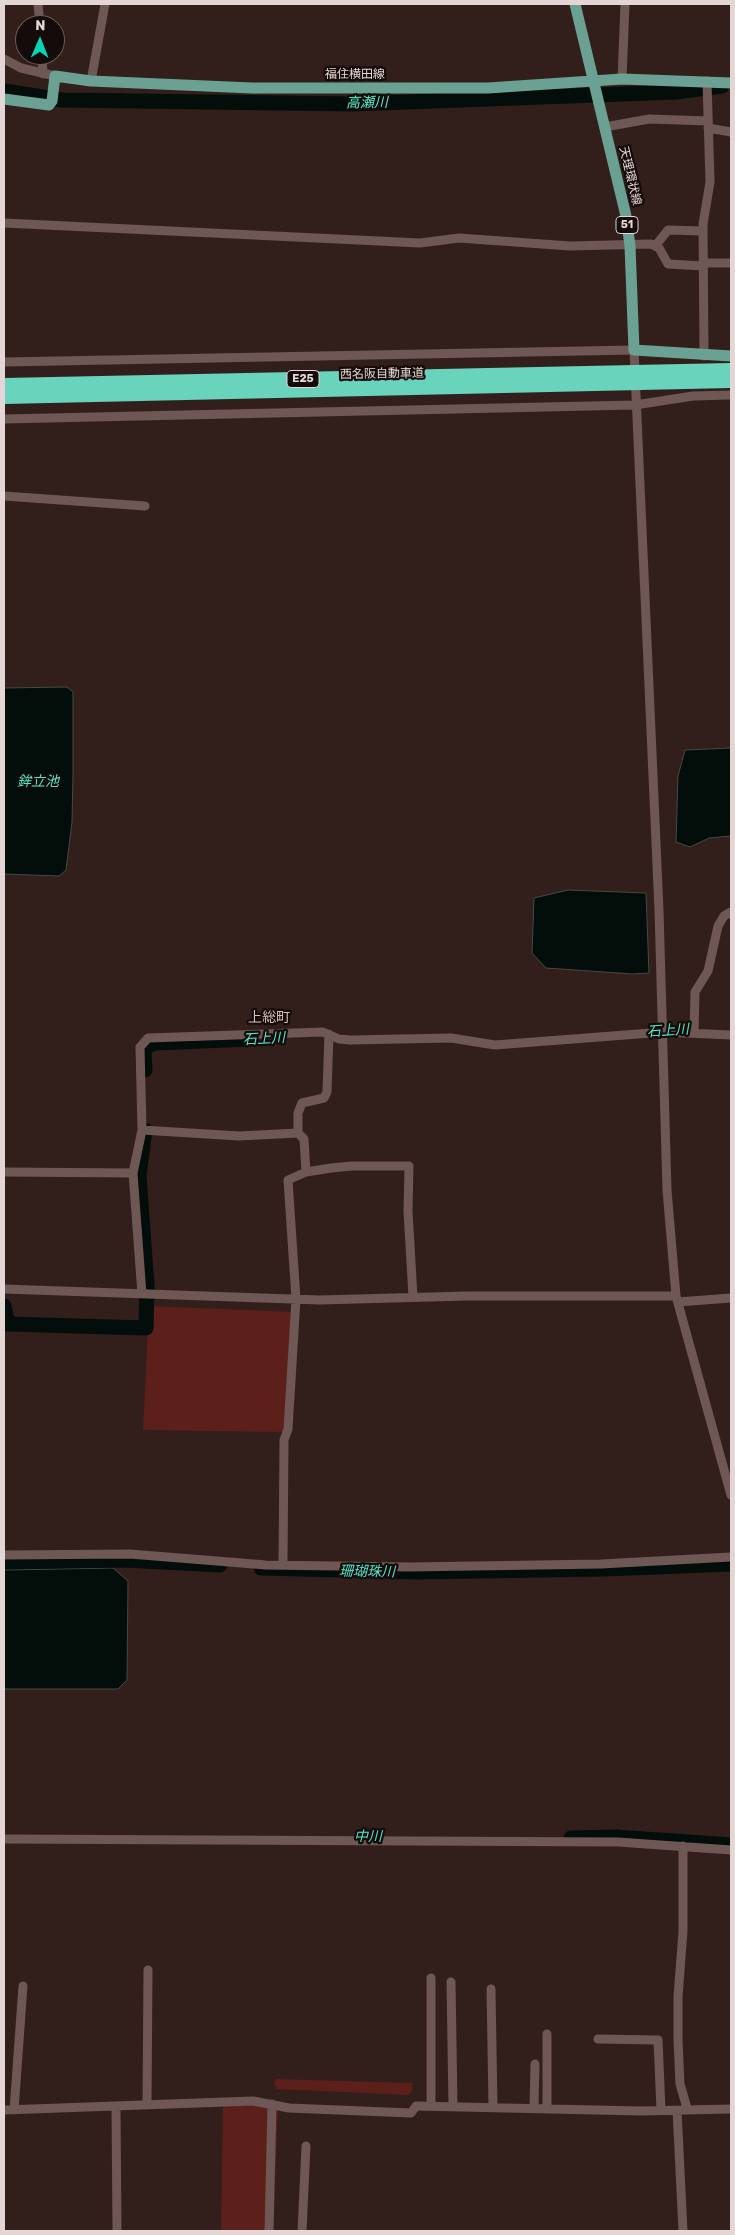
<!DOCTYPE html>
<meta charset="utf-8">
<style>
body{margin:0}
#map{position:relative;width:735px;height:2235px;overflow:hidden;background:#321f1c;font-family:Rubik,sans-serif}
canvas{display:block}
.frame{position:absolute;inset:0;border:5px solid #e3d6d4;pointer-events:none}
.north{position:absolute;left:15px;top:15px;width:50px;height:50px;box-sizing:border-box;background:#140b0a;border:1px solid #675c5b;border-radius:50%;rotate:1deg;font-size:14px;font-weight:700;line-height:20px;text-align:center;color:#e3d6d4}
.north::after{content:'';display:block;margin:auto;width:18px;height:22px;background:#07d5b6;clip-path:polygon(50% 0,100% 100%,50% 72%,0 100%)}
</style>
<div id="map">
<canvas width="735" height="2235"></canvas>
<div class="frame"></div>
<div class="north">N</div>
</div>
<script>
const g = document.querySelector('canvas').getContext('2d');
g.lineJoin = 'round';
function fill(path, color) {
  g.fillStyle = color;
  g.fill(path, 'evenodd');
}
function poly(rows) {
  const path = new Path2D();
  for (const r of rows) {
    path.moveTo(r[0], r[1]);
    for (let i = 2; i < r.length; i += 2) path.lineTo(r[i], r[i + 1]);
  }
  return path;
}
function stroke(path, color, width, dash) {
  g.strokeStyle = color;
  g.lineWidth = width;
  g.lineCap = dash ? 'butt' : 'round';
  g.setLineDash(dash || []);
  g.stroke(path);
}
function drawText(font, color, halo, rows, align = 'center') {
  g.font = font + ' Rubik,"Noto Sans JP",sans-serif';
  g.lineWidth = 4.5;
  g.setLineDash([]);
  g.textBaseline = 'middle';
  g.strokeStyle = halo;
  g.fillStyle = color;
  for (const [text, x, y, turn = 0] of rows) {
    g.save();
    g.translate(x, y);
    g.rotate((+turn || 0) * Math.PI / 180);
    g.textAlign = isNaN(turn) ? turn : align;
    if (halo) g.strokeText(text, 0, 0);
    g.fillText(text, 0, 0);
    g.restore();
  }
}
fill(poly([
 [149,1306,292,1312,284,1432,143,1430],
 [275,2079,413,2083,412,2091,409,2095,278,2089,274,2084],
 [223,2106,255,2106,278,2110,273,2231,221,2231]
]), '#5c1f1a');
const water = poly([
 [67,687,73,692,73,775,72,822,66,870,59,876,4,874,4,688,67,687],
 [731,748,731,836,709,838,690,847,676,842,678,776,685,750,731,748],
 [568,890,646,893,649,973,633,974,546,968,532,953,534,898,568,890],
 [113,1568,128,1581,127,1680,118,1689,4,1689,4,1570,113,1568]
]);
fill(water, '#030e0b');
stroke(water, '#464a47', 1);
stroke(poly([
 [4,91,62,100,353,104,676,92,722,86],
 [145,1070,144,1051,147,1046,155,1043,249,1039],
 [4,1306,8,1324,146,1328,147,1286,139,1176,145,1130],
 [4,1562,125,1560,220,1565],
 [261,1568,417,1572,604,1569,731,1564],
 [571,1838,616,1837,731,1845]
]), '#030e0b', 15);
stroke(poly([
 [38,4,40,25],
 [42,55,43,74],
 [4,59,21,68,55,76],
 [622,79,625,4],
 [91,81,105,4],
 [605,127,649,119,708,121],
 [708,128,731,132],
 [4,223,420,243,459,238,570,246,651,244,659,248,668,264,703,266],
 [656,245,668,230,703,231],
 [704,263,731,263],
 [704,356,703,224,710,182,707,81],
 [4,362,634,350,659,910,667,1190,676,1296,731,1495],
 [4,419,635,405,693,396,731,395],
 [4,496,145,506],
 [694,1033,695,992,708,971,718,926,724,916,731,912],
 [142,1130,239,1136,298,1133],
 [4,1172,133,1173],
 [306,1172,304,1139,298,1133,298,1113,302,1103,324,1098,327,1092,329,1034],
 [4,1289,320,1300,467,1296,676,1296],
 [142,1294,133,1173,142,1130,140,1047,148,1038,323,1032,339,1039,350,1040,451,1038,495,1045,664,1032,731,1035],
 [678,1302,731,1298],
 [4,1555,130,1554,266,1565,409,1567,601,1564,731,1557],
 [283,1565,284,1440,288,1429,296,1299,288,1180,306,1172,331,1168,352,1166,409,1166,408,1211,413,1297],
 [4,1839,618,1842,731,1850],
 [683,1846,683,1931,678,1997,678,2040,680,2084,687,2108],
 [431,1978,431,2106],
 [451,1982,453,2106],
 [491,1989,493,2107],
 [598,2039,658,2040,661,2110],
 [147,2105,148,1970],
 [116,2106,117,2231],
 [534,2107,535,2064],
 [547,2107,547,2034],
 [4,2110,253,2101,289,2108,411,2113,416,2106,641,2111,731,2109],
 [14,2110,23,1986],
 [677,2110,683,2231],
 [269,2231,272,2104],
 [302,2231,306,2146]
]), '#6e5754', 9);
stroke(poly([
 [575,4,626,216,630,246,634,350,731,356],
 [4,99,49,105,52,101,55,76,91,81,252,88,488,88,622,79,731,83]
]), '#6ba192', 11);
stroke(poly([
 [4,385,731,370],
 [4,397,731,381]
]), '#69d3bb', 14);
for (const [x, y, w] of [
 [627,225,22],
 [303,379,32]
]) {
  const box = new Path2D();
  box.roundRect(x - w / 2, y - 8.5, w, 17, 4);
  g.fillStyle = '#140b0a';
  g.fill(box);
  stroke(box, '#e3d6d4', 1);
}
drawText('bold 11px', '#e3d6d4', null, [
 ["51",627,225],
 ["E25",303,379]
]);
drawText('12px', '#e3d6d4', '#140b0a', [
 ["福住横田線",355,75],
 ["天理環状線",630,176,77],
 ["西名阪自動車道",382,374,-1]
]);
drawText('italic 14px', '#51e8ca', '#140b0a', [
 ["高瀬川",367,103,-1],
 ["鉾立池",38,782],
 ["石上川",668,1031,-4],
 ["石上川",264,1039,-3],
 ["珊瑚珠川",367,1572,1],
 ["中川",368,1837]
]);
drawText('14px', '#d8beba', '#140b0a', [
 ["上総町",269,1018]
]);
</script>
